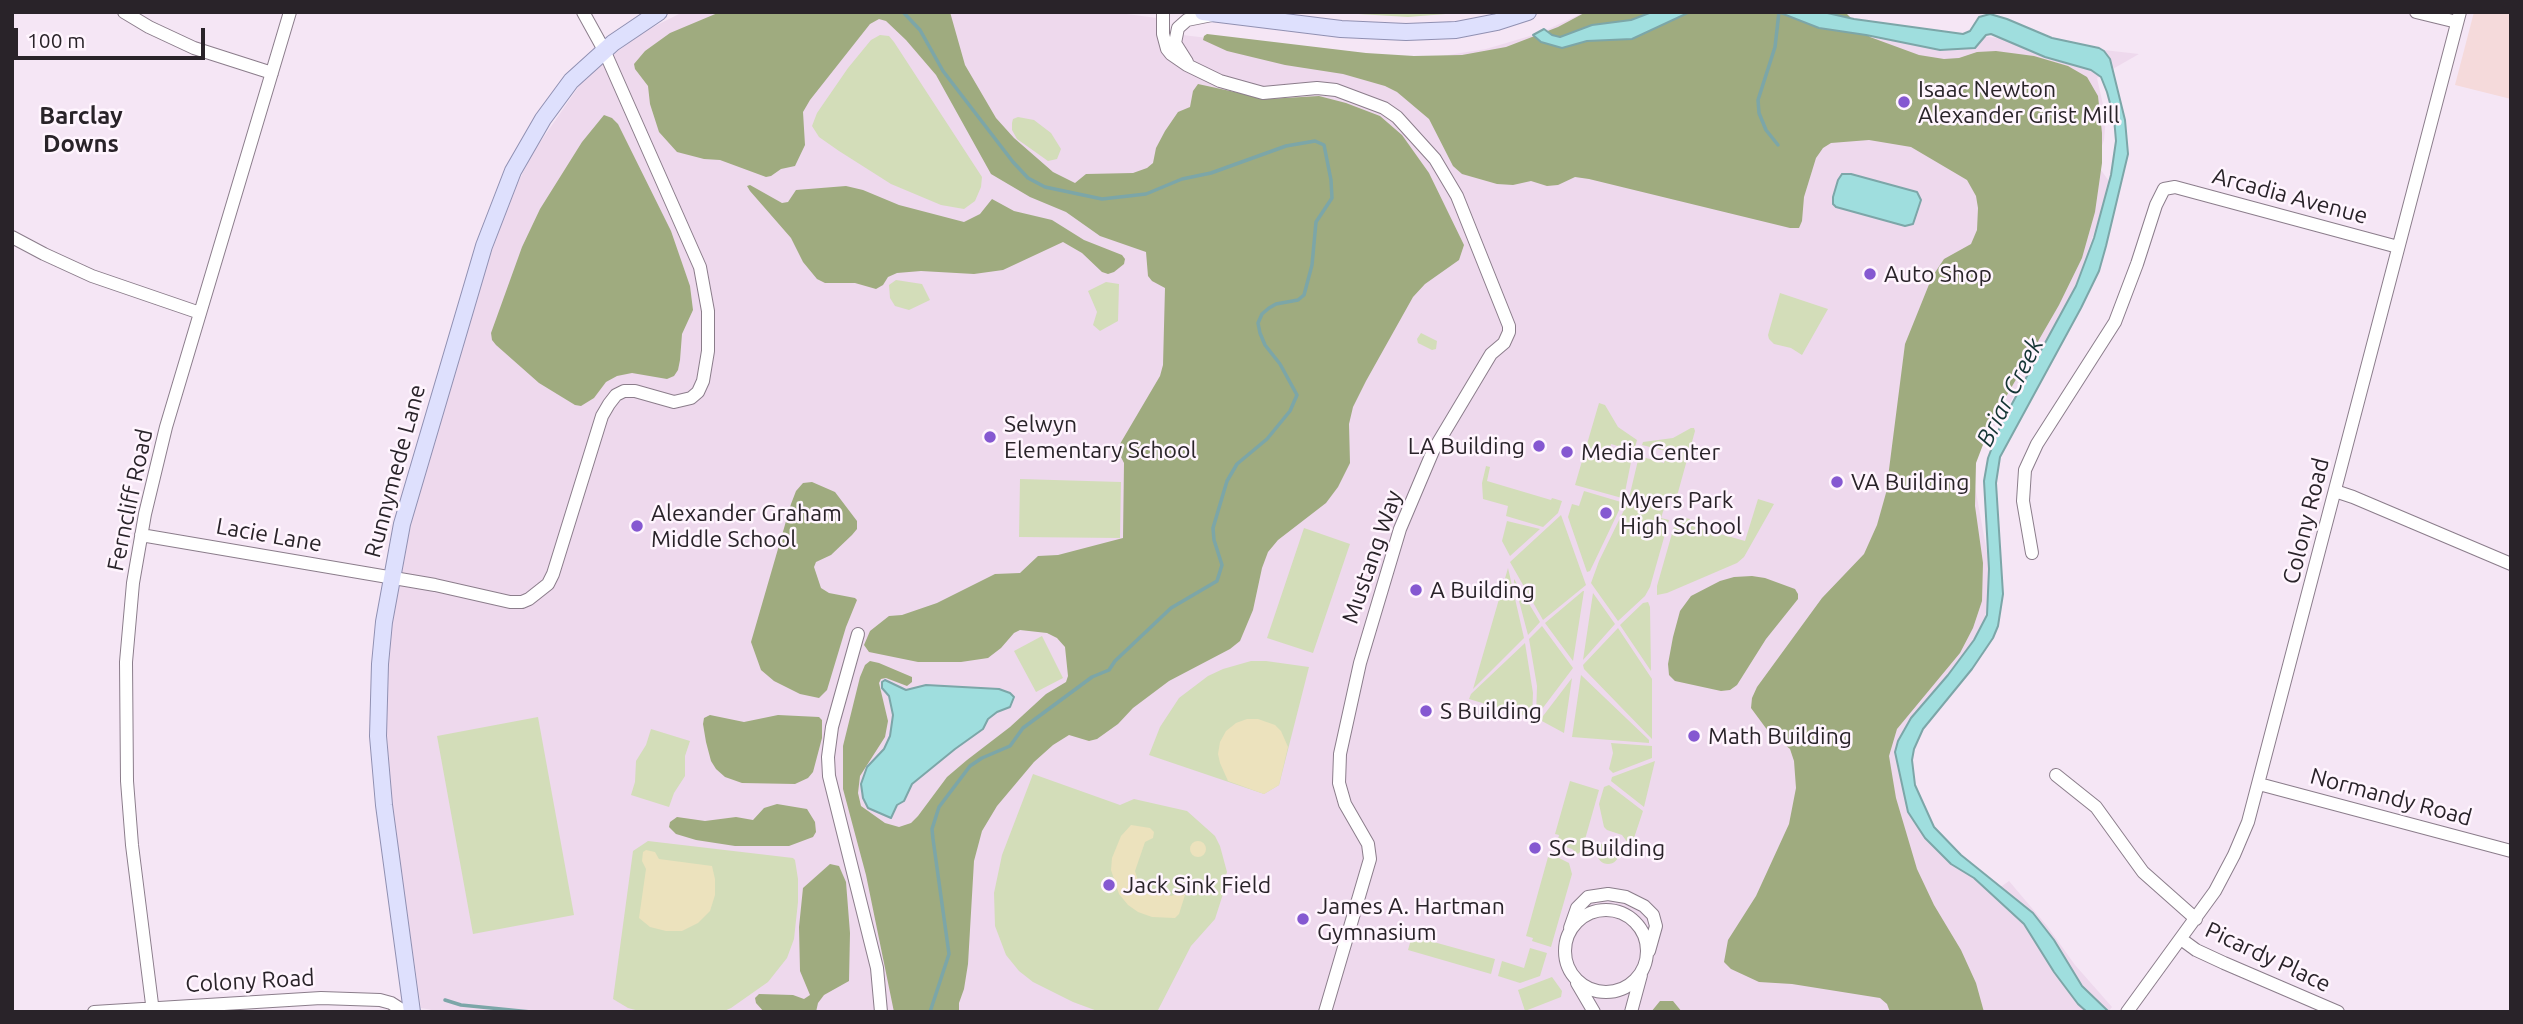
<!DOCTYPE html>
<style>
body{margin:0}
#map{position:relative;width:2523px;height:1024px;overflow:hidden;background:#f5e6f5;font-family:Ubuntu,sans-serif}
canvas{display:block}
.frame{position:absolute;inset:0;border:14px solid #292329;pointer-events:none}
.scale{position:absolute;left:14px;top:28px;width:191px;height:32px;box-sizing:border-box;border:4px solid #292329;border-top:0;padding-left:9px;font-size:21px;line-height:24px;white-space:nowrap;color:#292329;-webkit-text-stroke:5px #fff5fe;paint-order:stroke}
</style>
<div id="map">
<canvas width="2523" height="1024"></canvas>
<div class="frame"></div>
<div class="scale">100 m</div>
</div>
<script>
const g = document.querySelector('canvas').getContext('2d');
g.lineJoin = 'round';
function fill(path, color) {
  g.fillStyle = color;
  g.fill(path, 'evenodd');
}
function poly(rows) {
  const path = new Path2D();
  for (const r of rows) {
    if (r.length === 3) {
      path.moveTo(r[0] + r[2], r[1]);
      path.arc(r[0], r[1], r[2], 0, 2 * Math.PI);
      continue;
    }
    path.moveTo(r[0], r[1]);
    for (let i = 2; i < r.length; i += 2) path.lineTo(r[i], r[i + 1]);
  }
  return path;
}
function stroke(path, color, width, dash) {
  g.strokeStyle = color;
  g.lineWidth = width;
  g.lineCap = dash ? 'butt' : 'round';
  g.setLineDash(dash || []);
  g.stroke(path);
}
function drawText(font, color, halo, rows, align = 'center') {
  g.font = font + ' Ubuntu,sans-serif';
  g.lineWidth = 5;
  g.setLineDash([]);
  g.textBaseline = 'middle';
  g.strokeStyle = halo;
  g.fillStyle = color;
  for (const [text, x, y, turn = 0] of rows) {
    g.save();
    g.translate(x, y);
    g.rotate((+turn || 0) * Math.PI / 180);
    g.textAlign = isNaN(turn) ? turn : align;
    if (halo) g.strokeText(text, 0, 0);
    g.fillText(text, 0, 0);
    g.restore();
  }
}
fill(poly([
 [2474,12,2511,12,2511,99,2455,85]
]), '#f5dadb');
fill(poly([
 [683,12,1111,12,1165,19,1165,33,1337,53,1408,57,1442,56,1486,49,1540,33,1585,12,1736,12,1865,23,2139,54,2097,78,2106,118,2104,140,2096,163,2111,184,2066,313,1971,464,1993,586,1981,632,1918,717,1903,779,1921,818,1995,891,2009,881,2047,926,2075,965,2112,1007,2108,1012,442,1012,421,1008,393,817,386,723,387,672,392,622,404,554,418,496,486,268,510,199,532,154,579,86,595,68,645,31]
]), '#eed9ed');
fill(poly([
 [1325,12,1471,12,1408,17],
 [880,35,889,36,894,42,982,177,981,187,975,201,964,209,941,205,891,184,839,151,819,137,812,126,817,113,848,68,871,40],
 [1018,117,1034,120,1051,133,1061,149,1057,159,1048,161,1017,139,1012,130,1012,123,1013,119],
 [896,280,922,284,930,300,909,310,895,306,890,298,889,285],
 [1106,282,1119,284,1118,321,1100,331,1093,325,1097,312,1088,291],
 [1780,293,1828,309,1802,355,1791,348,1774,344,1769,339,1768,335],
 [1421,333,1437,341,1436,349,1432,350,1418,343,1417,339],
 [1599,403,1605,405,1618,427,1637,440,1634,451,1611,444,1608,455,1631,462,1624,497,1622,498,1575,485],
 [1691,428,1694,428,1695,431,1677,496,1649,501,1630,500,1629,498,1639,456,1664,463,1666,451,1642,445,1643,442,1673,438],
 [1486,466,1490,467,1487,481,1551,500,1552,498,1562,501,1558,513,1543,527,1506,516,1508,506,1483,499,1482,483],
 [1020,479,1121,482,1120,538,1019,537],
 [1584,491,1621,502,1622,504,1590,571,1587,572,1568,517,1572,504,1579,506],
 [1758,499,1774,504,1744,557,1737,563,1667,593,1657,595,1657,586,1677,516,1690,519,1689,525,1745,541],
 [1666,502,1661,518,1669,520,1650,587,1645,596,1618,621,1591,583,1599,561,1626,506],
 [1561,515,1586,585,1543,620,1510,562],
 [1507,521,1540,529,1510,556,1502,541],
 [1304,528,1350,544,1313,653,1267,638],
 [1508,568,1524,638,1473,689],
 [1514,579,1540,622,1528,635,1514,582],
 [1583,591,1584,591,1573,661,1545,623],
 [1593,593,1615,624,1583,660],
 [1648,602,1650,607,1651,671,1620,625,1643,603],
 [1542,626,1573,668,1536,717,1537,686,1529,639],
 [1618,628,1652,679,1652,739,1584,669,1583,665],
 [1042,636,1063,678,1036,692,1014,651],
 [1525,643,1533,693,1532,718,1469,699,1471,694],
 [1251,661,1266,661,1309,667,1279,785,1264,794,1149,755,1160,727,1179,698,1208,676,1223,669],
 [1581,675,1649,740,1649,743,1572,737],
 [1572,678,1564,733,1540,720],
 [538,717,574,915,473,934,437,736],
 [651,729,690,741,685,756,685,776,674,793,669,807,631,795,635,782,636,761,646,745],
 [1611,743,1652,746,1652,758,1613,773,1609,769,1613,753],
 [1655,761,1644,807,1611,781,1612,777],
 [1033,774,1120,805,1134,799,1187,811,1215,836,1220,846,1227,872,1220,893,1223,894,1215,919,1191,946,1157,1012,1100,1012,1073,1002,1033,982,1019,971,1006,955,995,926,994,893,1002,855],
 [1570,781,1599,790,1582,850,1578,854,1572,849,1557,844,1559,835,1555,834],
 [1609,785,1643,811,1631,847,1622,835,1607,830,1604,827,1599,804,1604,787],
 [648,841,793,858,795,860,798,879,798,902,794,939,787,958,768,982,731,1008,722,1012,643,1012,628,1008,613,999,633,851],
 [1608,853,11],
 [1553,855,1569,863,1572,874,1551,947,1532,941,1533,938,1526,936,1548,857,1552,858],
 [1412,936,1495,959,1491,974,1408,950],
 [1530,948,1547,953,1540,976,1520,983,1498,976,1502,961,1524,968],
 [1552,977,1562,991,1561,997,1525,1011,1518,990]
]), '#d3ddb9');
fill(poly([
 [720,12,950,12,965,65,996,118,1014,138,1053,172,1075,183,1086,174,1133,173,1147,168,1153,163,1156,148,1165,131,1178,112,1190,107,1193,91,1198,84,1267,99,1319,96,1346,103,1380,116,1402,135,1429,173,1464,245,1459,260,1425,284,1413,297,1366,381,1353,407,1349,424,1350,463,1338,487,1326,503,1278,540,1268,552,1262,568,1253,610,1240,641,1230,649,1169,681,1133,708,1118,724,1097,739,1089,741,1069,735,1053,745,1034,762,997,806,982,831,974,861,968,964,964,989,959,1003,959,1012,894,1012,866,875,843,789,843,746,860,677,865,665,870,661,879,663,912,677,912,682,907,686,886,678,881,679,879,683,888,721,885,737,860,776,858,793,861,806,885,823,899,827,911,823,918,816,947,777,967,760,1010,727,1046,694,1066,682,1068,676,1065,647,1057,638,1047,633,1020,630,1014,633,1001,648,988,658,961,662,918,662,869,652,864,645,870,631,889,616,902,615,937,603,995,574,1020,573,1038,556,1058,555,1123,538,1124,463,1117,449,1160,376,1163,365,1165,288,1152,281,1148,276,1146,252,1100,236,1066,212,1030,197,991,174,936,75,906,40,886,21,879,19,870,24,810,100,803,112,805,145,795,166,781,169,771,176,766,177,720,160,704,159,677,152,659,132,650,104,648,86,635,69,634,64,645,51,670,33],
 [1586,12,1845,12,1870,37,1919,55,1944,59,1959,58,1977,52,1996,51,2034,56,2068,66,2087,77,2098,96,2102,133,2102,163,2095,212,2082,258,2059,305,1992,421,1976,463,1975,506,1983,563,1982,601,1973,628,1960,653,1897,729,1889,756,1896,798,1917,869,1934,905,1961,950,1976,983,1984,1012,1890,1012,1887,1004,1880,998,1792,984,1759,982,1731,969,1724,962,1728,940,1756,896,1789,824,1796,788,1794,761,1790,749,1768,731,1751,708,1752,698,1757,687,1822,598,1864,554,1877,525,1886,493,1905,344,1932,277,1944,259,1971,244,1977,230,1978,208,1976,196,1967,180,1911,147,1869,140,1831,143,1823,148,1816,158,1804,197,1802,221,1799,228,1790,228,1589,179,1575,177,1558,185,1547,186,1531,181,1513,185,1497,184,1462,174,1453,166,1429,119,1397,92,1385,86,1343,74,1285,65,1227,51,1203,40,1204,36,1207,34,1366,53,1414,56,1462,55,1506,47,1558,27],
 [604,115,612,118,618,124,671,231,690,286,693,310,682,334,680,360,678,370,674,376,667,379,632,373,617,376,606,382,594,398,581,406,575,405,539,383,496,345,492,340,491,333,522,247,540,209,582,142],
 [750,185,782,203,788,202,796,190,846,186,863,190,899,205,964,222,980,214,992,199,1014,211,1052,220,1084,240,1122,255,1125,259,1124,264,1114,272,1108,274,1102,272,1082,253,1063,242,1003,270,974,274,921,271,897,273,888,277,883,285,876,289,855,283,825,283,817,279,803,262,791,238,750,191,747,186],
 [812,482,835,492,857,521,857,529,852,535,831,555,816,562,814,567,821,588,829,593,855,598,857,600,846,627,827,690,819,698,800,694,774,681,761,670,751,642,791,504,796,491,803,483],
 [1752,576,1765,578,1795,589,1798,594,1798,599,1766,639,1737,685,1730,690,1721,691,1675,681,1669,675,1668,664,1673,637,1680,611,1691,596,1720,581,1734,577],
 [710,715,744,722,778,715,819,717,822,720,822,738,813,772,808,778,795,784,742,783,725,777,716,769,711,761,706,742,703,724,704,718],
 [777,804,807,809,815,822,816,832,813,837,789,846,735,846,696,840,676,834,669,827,670,822,677,817,705,821,736,817,753,820,764,808],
 [830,864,839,866,846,882,850,933,849,981,824,995,818,1003,816,1012,764,1012,756,1003,755,998,759,994,793,995,804,999,810,995,800,971,799,927,803,888],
 [1660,1001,1673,1001,1682,1012,1651,1012]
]), '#9fab7f');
fill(poly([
 [1247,719,1258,719,1275,725,1281,731,1288,747,1279,785,1264,794,1228,781,1220,763,1218,754,1220,742,1226,731,1236,723],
 [1131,825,1150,828,1154,832,1153,838,1145,842,1135,871,1139,884,1171,896,1181,892,1185,895,1179,914,1175,918,1152,917,1138,912,1128,905,1119,894,1111,870,1112,858,1121,836],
 [1198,849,8],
 [646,850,655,852,659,859,712,866,715,879,715,895,710,911,698,923,682,931,666,931,650,927,639,918,646,869,642,861,643,852]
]), '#ece2bd');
const water = poly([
 [1652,12,1690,12,1632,39,1587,41,1562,48,1541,42,1533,35,1544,29,1552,35,1560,37,1592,25,1631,20,1652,12],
 [1778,12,1823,12,1854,19,1963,34,1970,31,1979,17,1990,14,2007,19,2052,38,2099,48,2104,51,2110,59,2125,120,2128,154,2106,246,2099,271,2081,308,2000,457,1996,483,2003,594,1998,626,1993,638,1972,669,1923,729,1914,749,1912,760,1915,785,1934,827,1961,855,2033,913,2054,940,2082,986,2109,1012,2087,1012,2078,1004,2054,972,2024,924,1974,878,1951,864,1925,838,1908,812,1895,752,1898,741,1911,718,1948,675,1974,640,1987,615,1989,569,1984,481,1988,458,2001,424,2076,286,2094,238,2111,175,2116,141,2114,118,2107,92,2101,77,2091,70,2045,57,1991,34,1986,35,1975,48,1940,50,1866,35,1819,28,1778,12],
 [1842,174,1851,174,1917,192,1921,200,1913,224,1905,226,1836,207,1833,204,1833,197,1838,180,1842,174],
 [885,680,906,690,926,685,999,689,1010,693,1014,697,1010,707,997,712,988,719,983,729,955,749,912,784,904,801,897,805,891,818,868,808,863,798,861,784,867,767,884,749,890,736,893,715,889,696,882,688,882,682,885,680]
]);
fill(water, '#9fdede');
stroke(water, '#7ca6a8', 2);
stroke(poly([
 [903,12,920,30,943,71,1013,162,1028,178,1045,187,1102,199,1146,194,1182,179,1211,173,1286,146,1315,141,1324,145,1331,180,1332,198,1316,222,1312,265,1304,295,1298,300,1276,304,1269,308,1262,314,1258,323,1260,333,1265,345,1280,364,1297,395,1290,411,1267,439,1237,464,1227,481,1213,528,1214,540,1222,565,1217,581,1171,608,1115,661,1109,670,1092,677,1023,728,1010,746,982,758,970,766,939,807,932,829,933,839,949,954,930,1012],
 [1778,145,1766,130,1759,113,1758,100,1775,47,1779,12],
 [445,1000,461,1005,531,1012]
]), '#7ca6a8', 3.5);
const minor = poly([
 [124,12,149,27,194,48,272,73],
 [1163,12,1163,34,1167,49,1171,54,1187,65,1220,81,1263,93,1317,88,1336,90,1384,108,1397,117,1435,159,1457,196,1509,326,1509,332,1504,343,1491,354,1433,451,1400,529,1360,663,1340,754,1339,783,1345,804,1368,844,1370,859,1325,1012],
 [2416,12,2457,22],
 [1187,62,1175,43,1178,28,1187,20,1212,15],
 [12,237,44,254,92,276,200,313],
 [2335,491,2353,497,2511,564],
 [141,535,435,585,510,602,522,602,529,599,548,584,553,574,602,416,609,404,616,395,624,391,635,391,674,402,691,398,698,392,703,381,708,351,708,311,700,267,604,50,583,12],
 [2032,553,2023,501,2025,470,2037,444,2115,322,2137,264,2156,205,2164,189,2175,187,2398,247],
 [858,634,832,727,828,757,829,776,877,968,881,1012],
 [2056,775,2096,807,2143,872,2196,919],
 [2259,784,2511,851],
 [1606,951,41],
 [1570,928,1577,908,1588,897,1608,894,1626,897,1644,906,1653,915,1656,926,1649,951],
 [2181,939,2196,950,2224,963,2338,1012],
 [1577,983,1594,1012],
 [94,1012,321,998,380,1000,391,1003,405,1012],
 [153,1012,132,845,127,781,126,662,133,583,145,514,166,427,290,12],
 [1631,1012,1641,975],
 [2127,1012,2215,891,2234,855,2248,822,2460,12]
]);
const major = poly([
 [1203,12,1341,29,1406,32,1456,30,1497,22,1528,12],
 [412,1012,384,805,378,736,380,664,384,622,402,524,484,246,513,171,543,119,571,81,613,43,659,12]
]);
stroke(minor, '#8b7d8b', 14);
stroke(major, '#9090b2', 18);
stroke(minor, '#fff', 12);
stroke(major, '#dee0fd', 16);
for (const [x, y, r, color] of [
 [1904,102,7,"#8558d1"],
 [1870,274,7,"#8558d1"],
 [990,437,7,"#8558d1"],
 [1539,446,7,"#8558d1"],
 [1567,452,7,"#8558d1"],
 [1837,482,7,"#8558d1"],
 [1606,513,7,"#8558d1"],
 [637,526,7,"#8558d1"],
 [1416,590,7,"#8558d1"],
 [1426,711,7,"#8558d1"],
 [1694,736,7,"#8558d1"],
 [1535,848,7,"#8558d1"],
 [1109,885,7,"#8558d1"],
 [1303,919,7,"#8558d1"]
]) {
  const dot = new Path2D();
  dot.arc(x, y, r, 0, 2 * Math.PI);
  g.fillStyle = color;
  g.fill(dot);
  stroke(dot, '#fff5fe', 2.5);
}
drawText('23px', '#292329', '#fff5fe', [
 ["Isaac Newton",1918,89],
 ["Alexander Grist Mill",1918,115],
 ["Auto Shop",1884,274],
 ["Selwyn",1004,424],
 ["Elementary School",1004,450],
 ["LA Building",1525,446,"right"],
 ["Media Center",1581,452],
 ["VA Building",1851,482],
 ["Myers Park",1620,500],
 ["High School",1620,526],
 ["Alexander Graham",651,513],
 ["Middle School",651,539],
 ["A Building",1430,590],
 ["S Building",1440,711],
 ["Math Building",1708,736],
 ["SC Building",1549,848],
 ["Jack Sink Field",1123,885],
 ["James A. Hartman",1317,906],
 ["Gymnasium",1317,932]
], 'left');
drawText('23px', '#292329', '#fff5fe', [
 ["Arcadia Avenue",2290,196,15],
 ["Runnymede Lane",395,471,-75],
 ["Ferncliff Road",130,500,-78],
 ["Colony Road",2306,521,-76],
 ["Lacie Lane",269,535,10],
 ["Mustang Way",1372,557,-71],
 ["Normandy Road",2391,797,15],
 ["Picardy Place",2268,957,25],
 ["Colony Road",250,981,-3]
]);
drawText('bold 24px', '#292329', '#fff5fe', [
 ["Barclay",81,116],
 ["Downs",81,144]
]);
drawText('italic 24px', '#143434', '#fff5fe', [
 ["Briar Creek",2010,392,-63]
]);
</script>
